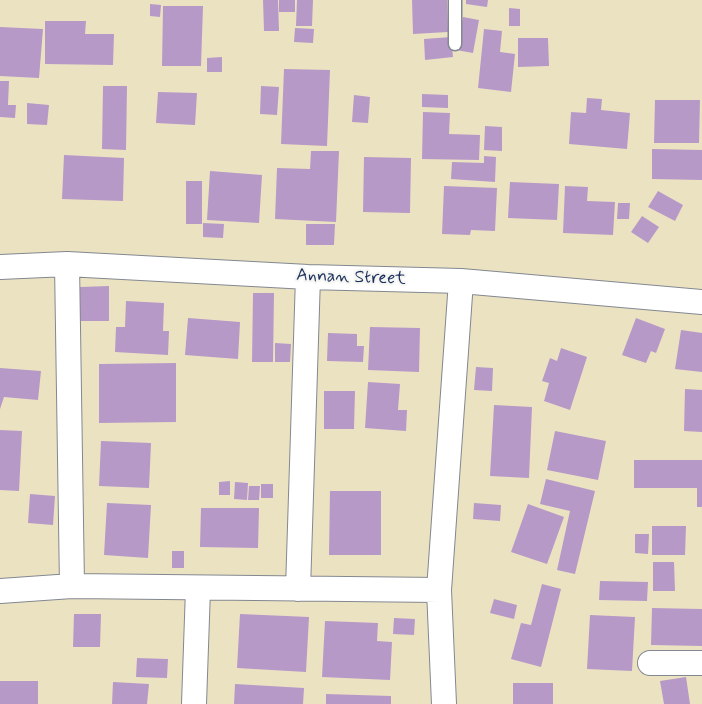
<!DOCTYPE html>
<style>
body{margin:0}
canvas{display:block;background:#ebe2c2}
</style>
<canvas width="702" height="704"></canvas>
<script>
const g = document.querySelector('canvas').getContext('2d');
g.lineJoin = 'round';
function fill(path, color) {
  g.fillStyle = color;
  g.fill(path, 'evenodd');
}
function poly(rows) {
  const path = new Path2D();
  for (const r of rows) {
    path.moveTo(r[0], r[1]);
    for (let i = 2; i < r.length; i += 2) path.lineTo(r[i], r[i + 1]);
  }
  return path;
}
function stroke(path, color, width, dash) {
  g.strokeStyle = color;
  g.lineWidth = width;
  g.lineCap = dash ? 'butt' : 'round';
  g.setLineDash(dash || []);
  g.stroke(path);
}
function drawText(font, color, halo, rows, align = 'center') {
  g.font = font + ' Mynerve,sans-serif';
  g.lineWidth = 4.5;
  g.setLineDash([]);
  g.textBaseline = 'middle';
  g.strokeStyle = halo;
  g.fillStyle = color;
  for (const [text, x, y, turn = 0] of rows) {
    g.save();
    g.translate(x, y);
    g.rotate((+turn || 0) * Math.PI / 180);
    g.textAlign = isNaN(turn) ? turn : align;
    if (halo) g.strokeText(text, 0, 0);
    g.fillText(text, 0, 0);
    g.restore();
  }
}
fill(poly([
 [263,0,278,0,279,31,264,31],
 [279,0,295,0,295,12,279,12],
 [297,0,313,0,312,26,296,26],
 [412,0,447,0,448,32,413,34],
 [466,0,488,0,487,7,466,4],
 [150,4,161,5,160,17,150,16],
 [163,6,203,6,201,66,162,66],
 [509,8,520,9,520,26,509,26],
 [463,17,479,20,473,53,456,50],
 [45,21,86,21,85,34,114,34,113,65,45,64],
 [0,27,43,29,39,78,0,76],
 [295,28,314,29,313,43,294,42],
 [484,29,502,31,500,52,515,54,511,92,478,88],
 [451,37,453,57,425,60,424,39],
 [518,38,548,38,549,66,518,67],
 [222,57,222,72,207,72,207,58],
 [284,69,330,70,327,146,281,144],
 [0,81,9,81,8,105,16,105,15,118,0,117],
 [103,86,127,86,126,150,102,149],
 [261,86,279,87,277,115,260,114],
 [158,92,197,93,195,125,156,123],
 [422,94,448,95,448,108,422,107],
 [354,95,370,97,368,123,352,122],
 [587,98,602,99,601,110,630,113,627,149,569,144,571,112,586,113],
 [655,100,700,100,699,143,654,143],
 [27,103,49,105,47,125,27,124],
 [423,112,450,113,449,134,480,135,479,160,422,159],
 [485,126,502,127,502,151,484,150],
 [652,149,702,150,702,180,652,179],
 [311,151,339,151,336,222,275,219,277,168,310,169],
 [64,155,124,158,123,201,62,199],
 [484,156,496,157,495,182,451,179,452,162,484,163],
 [364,157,411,158,410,213,363,212],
 [210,171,262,175,259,223,207,220],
 [186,181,202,181,202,224,186,224],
 [510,182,559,184,557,220,508,218],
 [444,186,497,188,495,231,471,230,470,235,442,234],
 [565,186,588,187,587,201,615,202,613,235,563,233],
 [658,191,683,205,675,221,648,207],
 [618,203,630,203,629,219,617,219],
 [642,216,659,227,648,243,631,232],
 [203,223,224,224,223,238,203,237],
 [306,224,335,224,334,245,306,245],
 [109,286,109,321,80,321,80,287],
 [253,293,274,293,273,362,252,362],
 [126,301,164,303,163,331,169,331,168,355,115,352,116,327,125,327],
 [188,318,240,322,238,359,185,355],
 [636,318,665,329,656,353,651,351,646,363,622,355],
 [370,327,420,328,419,372,368,370],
 [681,330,702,333,702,372,675,369],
 [328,333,357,334,357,346,364,346,363,362,327,361],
 [275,343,291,344,290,362,275,362],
 [561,348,587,357,570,410,544,401,549,383,542,381,550,358,557,361],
 [176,363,176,422,99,423,99,364],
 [476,367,493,368,492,391,474,390],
 [0,368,41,371,38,400,4,397,0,409],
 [368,382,400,384,398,410,407,410,406,431,365,428],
 [685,389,702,390,702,432,684,431],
 [324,391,355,391,354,429,324,429],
 [494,405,532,407,529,478,490,476],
 [0,430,22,431,19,491,0,490],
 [555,431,606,441,598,480,547,470],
 [101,441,151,443,149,488,99,486],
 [634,460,702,460,702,507,697,507,697,488,634,488],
 [546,479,595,491,575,574,557,570,570,511,540,504],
 [230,481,230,495,219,495,219,482],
 [235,482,248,483,247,500,234,499],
 [261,484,273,484,273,498,261,498],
 [249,486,260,486,259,500,248,500],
 [330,491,381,491,381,555,329,555],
 [30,494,55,496,53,525,28,523],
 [107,503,151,505,148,558,104,555],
 [474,503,501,505,500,521,473,519],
 [528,504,564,517,547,564,511,552],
 [201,508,259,508,258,548,200,547],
 [652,526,686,526,685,555,652,555],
 [635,534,649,534,648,554,635,553],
 [172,551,184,551,184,568,172,568],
 [653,562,674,562,675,591,653,591],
 [600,581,648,582,647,601,599,600],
 [542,584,561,589,541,667,511,659,521,623,531,625],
 [494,599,517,605,514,619,490,613],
 [652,608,702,609,702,646,651,645],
 [74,614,101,614,100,647,73,647],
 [240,614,309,617,306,672,237,668],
 [590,615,635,617,632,671,587,669],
 [394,618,415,619,414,635,393,634],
 [325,621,378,623,377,641,392,642,390,680,322,677],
 [137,658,168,659,167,678,136,677],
 [686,677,690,704,664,704,660,681],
 [0,681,38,681,38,704,0,704],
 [113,682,149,684,147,704,112,704],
 [513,683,553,683,553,704,513,704],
 [235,684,304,688,303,704,234,704],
 [326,694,391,696,391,704,326,704]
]), '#b799c8');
const lane = poly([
 [455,0,455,44]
]);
const street = poly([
 [67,264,72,586],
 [0,267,67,264,308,277,461,281,702,302],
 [298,589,308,277],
 [0,591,72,586,439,590],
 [650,663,702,663],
 [194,704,198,589],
 [444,704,439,590,461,281]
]);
stroke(lane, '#838890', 15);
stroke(street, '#838890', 26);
stroke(lane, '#fff', 12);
stroke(street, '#fff', 24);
drawText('18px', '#1b2f5e', '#f6f6f2', [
 ["Annan Street",351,278,2]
]);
</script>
